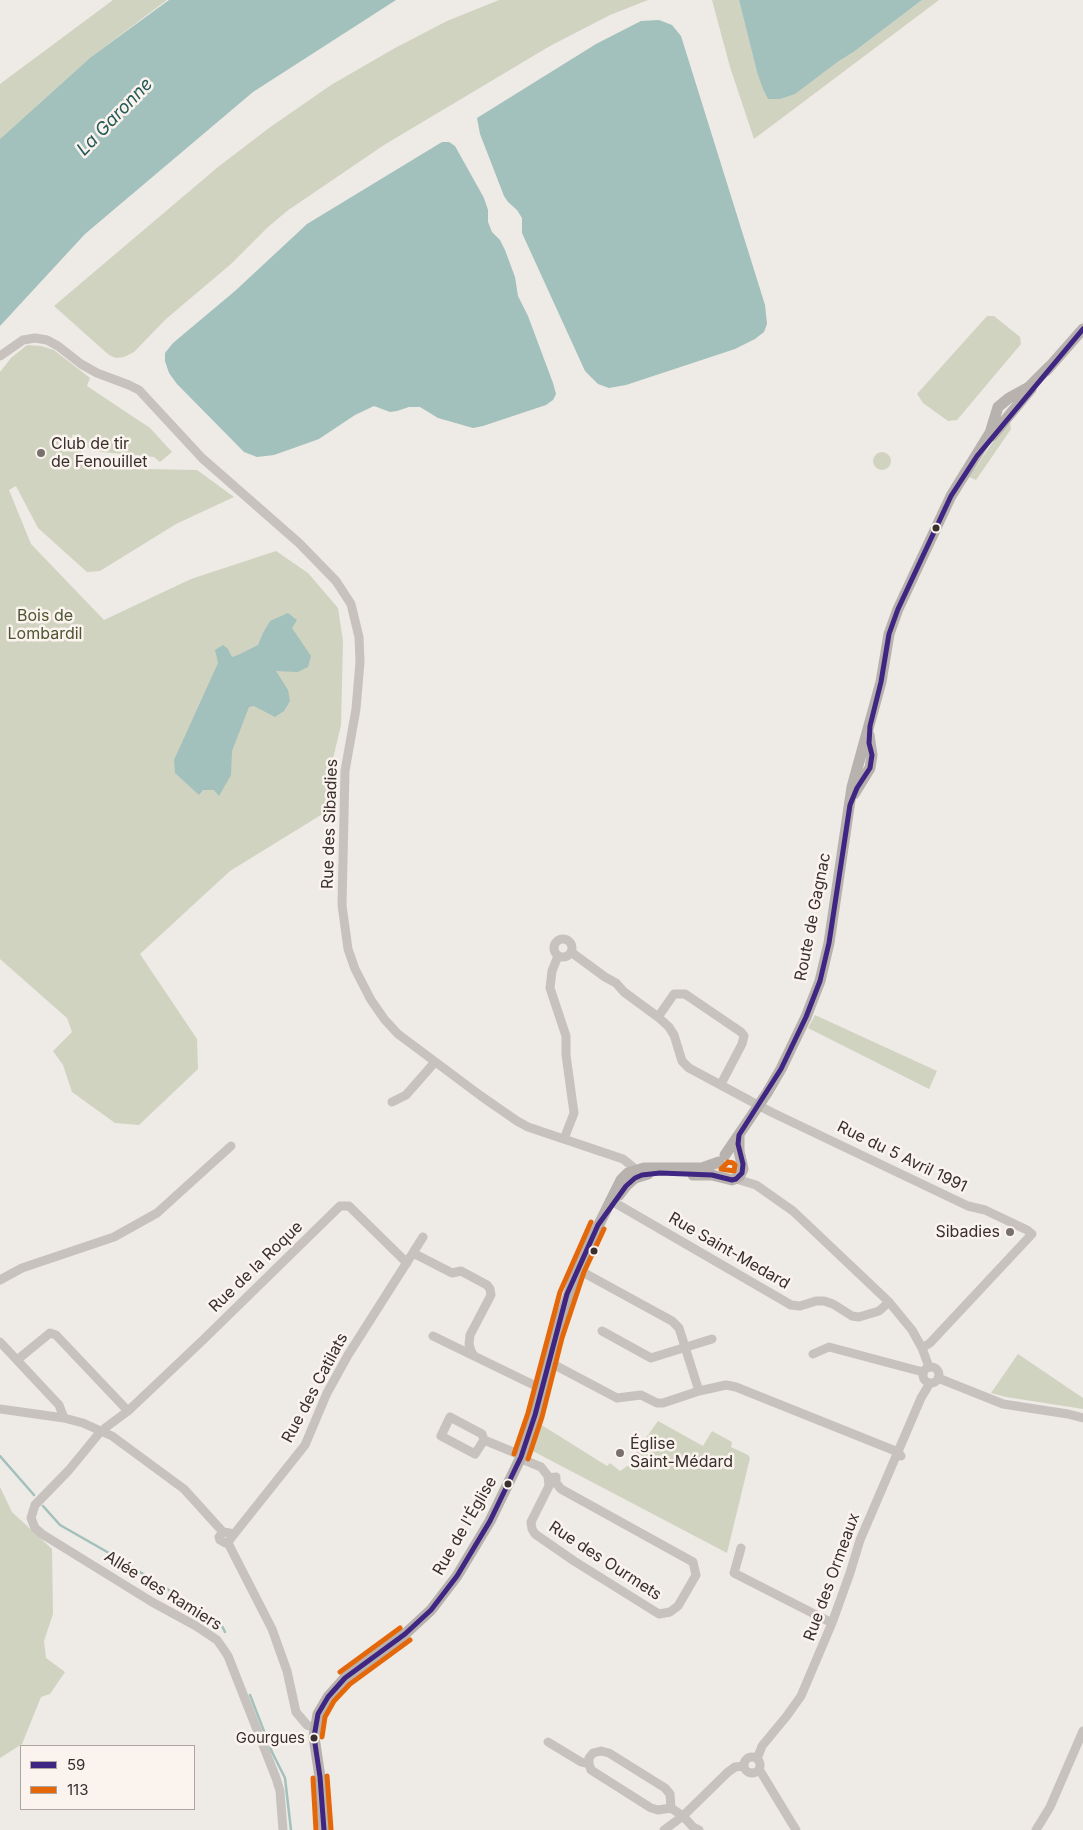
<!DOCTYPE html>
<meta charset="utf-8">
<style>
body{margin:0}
#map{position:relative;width:1083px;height:1830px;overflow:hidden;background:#eeeae6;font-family:Inter,sans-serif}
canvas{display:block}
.legend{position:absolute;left:20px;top:1745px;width:175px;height:65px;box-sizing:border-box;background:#faf3ee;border:1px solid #ada5a0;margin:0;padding:6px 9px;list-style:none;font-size:15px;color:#392f2c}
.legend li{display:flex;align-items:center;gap:10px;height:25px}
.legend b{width:25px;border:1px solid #ada5a0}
</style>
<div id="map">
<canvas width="1083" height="1830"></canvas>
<ul class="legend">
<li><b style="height:6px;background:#3f2682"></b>59</li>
<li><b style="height:6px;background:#e46809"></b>113</li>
</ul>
</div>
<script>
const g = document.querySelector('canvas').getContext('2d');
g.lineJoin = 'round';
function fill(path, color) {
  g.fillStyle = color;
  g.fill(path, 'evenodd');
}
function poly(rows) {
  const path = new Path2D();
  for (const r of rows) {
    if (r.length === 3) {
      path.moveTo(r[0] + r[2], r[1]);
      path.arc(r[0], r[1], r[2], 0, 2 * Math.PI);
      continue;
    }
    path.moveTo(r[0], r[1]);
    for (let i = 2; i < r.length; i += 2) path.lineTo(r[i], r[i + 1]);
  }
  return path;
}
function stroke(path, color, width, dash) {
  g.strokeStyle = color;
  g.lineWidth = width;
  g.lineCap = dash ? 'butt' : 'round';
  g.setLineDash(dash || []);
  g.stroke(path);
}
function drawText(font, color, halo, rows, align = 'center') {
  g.font = font + ' Inter,sans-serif';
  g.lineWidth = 5;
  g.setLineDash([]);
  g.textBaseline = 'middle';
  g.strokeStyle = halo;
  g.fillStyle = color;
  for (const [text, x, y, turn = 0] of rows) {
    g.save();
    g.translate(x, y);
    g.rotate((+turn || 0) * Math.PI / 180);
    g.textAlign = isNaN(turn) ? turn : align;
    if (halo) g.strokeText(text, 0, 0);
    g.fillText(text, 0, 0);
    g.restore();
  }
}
fill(poly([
 [113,0,167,0,91,57,0,139,0,84],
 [499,0,648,0,610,15,550,46,384,145,287,211,267,228,231,264,166,319,134,352,124,357,116,358,109,355,54,306,218,167,269,128,331,85,395,48,447,21],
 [712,0,739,0,757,72,836,63,855,51,922,0,939,0,754,139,730,67],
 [987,316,994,316,1020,337,1021,344,957,420,948,421,923,403,917,394],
 [27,345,41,346,54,350,90,378,87,386,150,428,172,452,160,462,154,457,92,451,73,434,72,437,92,468,197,470,234,497,176,524,100,571,87,572,38,528,16,486,9,490,31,544,104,620,191,579,276,551,308,573,338,608,343,641,341,725,331,767,329,810,230,871,140,954,197,1039,198,1069,139,1125,115,1123,72,1092,63,1065,53,1051,72,1032,67,1018,0,959,0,372,11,358],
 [1010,422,1011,429,976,480,969,477,1001,430],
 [882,461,9],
 [815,1015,937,1071,929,1089,808,1028],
 [1018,1354,1083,1398,1083,1409,1006,1397,991,1393],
 [658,1421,703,1446,712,1431,732,1442,731,1447,748,1455,750,1458,727,1553,529,1449,537,1425,540,1424,607,1466,610,1463,620,1471,632,1463,631,1459],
 [0,1487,12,1512,52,1549,53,1614,44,1641,46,1658,65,1672,50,1694,41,1697,22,1744,0,1758]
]), '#d1d3c1');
fill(poly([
 [169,0,396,0,253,92,85,234,0,326,0,139,91,57],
 [739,0,922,0,855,51,836,63,795,94,780,99,768,99,763,89,757,72],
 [659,20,672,25,681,36,765,305,767,324,764,332,755,339,735,349,626,385,609,388,598,384,585,371,522,233,522,218,517,210,508,202,504,196,480,134,477,118,596,44,641,21],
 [442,142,449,142,455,146,484,198,488,210,488,222,492,232,500,240,505,250,515,277,518,296,528,316,553,383,556,394,553,400,546,405,483,426,473,428,438,418,420,407,409,407,397,411,390,412,374,406,355,415,319,439,274,455,257,457,244,452,177,384,169,373,165,361,165,353,173,343,235,291,307,224],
 [288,613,297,620,292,628,311,656,308,667,298,672,276,671,288,690,290,701,284,711,275,717,254,706,249,707,232,751,231,775,219,796,214,790,203,790,199,795,175,773,174,760,218,663,215,650,223,645,228,649,232,657,238,655,258,645,263,633,270,621]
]), '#a2c0bc');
stroke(poly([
 [0,1456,34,1495],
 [43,1506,60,1525,116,1557,199,1609,221,1624,225,1632],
 [250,1695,272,1752,285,1778,291,1830]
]), '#a2c0bc', 2.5);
stroke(poly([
 [0,356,23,340,35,338,47,340,58,346,81,364,97,373,129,385,139,390,202,458,299,543,336,581,351,604,359,637,360,662,356,709,345,771,342,905,348,949,355,969,371,1000,385,1020,398,1034,481,1096,517,1121,528,1127,623,1159,633,1167,635,1175],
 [563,948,9],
 [571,952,605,977,616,983,624,992,658,1017,669,1027,674,1035,682,1061,689,1068,771,1112,968,1206,985,1210,1027,1230,1032,1234,930,1343,922,1348],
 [558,956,552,971,550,988,566,1036,566,1055,574,1113,564,1139],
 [658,1017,674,994,685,994,741,1032,744,1036,742,1044,721,1084],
 [392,1102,406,1095,435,1062],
 [736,1179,756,1185,793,1211,889,1302,912,1330,922,1348,929,1367],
 [610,1200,791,1305,800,1306,816,1301,824,1301,833,1304,852,1316,859,1317,879,1311,889,1302],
 [413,1253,452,1273,461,1271,487,1285,490,1289,491,1295,470,1335,469,1344,471,1351,474,1356,542,1389],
 [0,1280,22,1268,114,1237,157,1213,231,1146],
 [602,1331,651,1358,712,1339],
 [433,1336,474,1356],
 [0,1342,59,1405,64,1418],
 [813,1354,829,1347,923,1372],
 [17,1360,50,1333,56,1335,128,1411],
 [549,1362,617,1398,641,1395,657,1403,663,1403,699,1391,679,1328,672,1321,577,1269],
 [931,1375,8],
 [938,1378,1003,1404,1068,1414,1083,1418],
 [699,1391,726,1385,736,1387,898,1452,901,1456],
 [0,1409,64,1418,83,1423,112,1436,184,1489,223,1532,230,1533,231,1538,228,1543,225,1543,220,1540,219,1537,223,1532],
 [450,1417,482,1434,484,1440,475,1454,441,1436,450,1417],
 [101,1431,69,1470,35,1505,31,1518,35,1528,42,1534,152,1602,196,1626,217,1640,222,1647,228,1656,276,1778,280,1791,283,1830],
 [104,1432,105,1428,128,1411,203,1340,340,1206,349,1206,407,1263],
 [484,1440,518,1454,524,1460,541,1467,548,1476,549,1486,531,1522,532,1529,535,1534,574,1561,659,1614,670,1612,678,1606,696,1575,693,1562,561,1489,556,1483,556,1477,549,1478],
 [231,1538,305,1445,327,1393,348,1355,423,1237],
 [228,1543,272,1629,287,1671,296,1712,307,1725,315,1728],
 [741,1548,734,1573,832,1623],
 [548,1742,581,1762,589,1764],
 [601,1751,609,1753,665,1788,670,1794,671,1808,658,1810,651,1808,591,1770,589,1764,589,1758,593,1753,601,1751],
 [752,1765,8],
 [757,1759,762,1746,786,1717,801,1696,832,1623,850,1573,860,1540,921,1398,930,1383],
 [759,1769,796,1830],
 [671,1808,683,1816,693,1827,699,1830],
 [664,1830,683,1816,728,1772,735,1767,744,1766],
 [1036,1830,1050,1807,1083,1731]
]), '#c8c2be', 9);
stroke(poly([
 [1046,371,1083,329],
 [992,436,1031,389],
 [854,794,870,768,872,755,869,735],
 [725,1155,767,1093,781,1069,806,1017,820,981,829,943,852,787,881,682,889,634,898,609,951,496,990,433,998,407,1009,398,1029,387,1050,366],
 [693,1175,712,1175,732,1180,739,1177,743,1169,739,1151,739,1135],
 [619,1195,626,1186,635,1178,648,1174],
 [324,1830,320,1777,314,1737,318,1714,328,1697,345,1678,405,1634,431,1610,457,1576,490,1521,521,1457,535,1415,555,1336,577,1269,621,1180,628,1173,644,1168,702,1168,719,1162]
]), '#b8b2ae', 11);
stroke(poly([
 [324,1830,320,1777,314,1737,318,1714,328,1697,345,1678,405,1634,431,1610,457,1576,490,1521,521,1457,535,1415,567,1294,598,1225,626,1186,635,1178,642,1175,660,1173,712,1175,732,1180,736,1179,742,1173,743,1164,738,1144,739,1135,781,1069,806,1017,820,981,829,943,850,805,857,788,870,768,872,755,869,743,870,726,881,682,889,634,898,609,951,496,977,456,1083,329]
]), '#3f2682', 5);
stroke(poly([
 [728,1162,733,1163,735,1165,734,1171,721,1169,728,1162],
 [514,1454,528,1413,560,1292,591,1222],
 [528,1459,542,1417,562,1338,584,1272,604,1229],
 [340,1672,400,1628],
 [322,1737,325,1717,334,1701,350,1684,410,1640],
 [327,1776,331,1829],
 [313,1778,316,1830]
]), '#e46809', 5);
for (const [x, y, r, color] of [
 [41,453,5,"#78706d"],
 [936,528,4.5,"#392f2c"],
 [1010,1232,5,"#78706d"],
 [594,1251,4.5,"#392f2c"],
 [620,1453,5,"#78706d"],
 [508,1484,4.5,"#392f2c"],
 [314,1738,4.5,"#392f2c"]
]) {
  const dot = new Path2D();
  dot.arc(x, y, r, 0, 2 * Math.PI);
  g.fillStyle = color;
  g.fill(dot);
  stroke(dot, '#faf3ee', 2);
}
drawText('15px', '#392f2c', '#faf3ee', [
 ["Gourgues",305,1738]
], 'right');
drawText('16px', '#392f2c', '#faf3ee', [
 ["Club de tir",51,444],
 ["de Fenouillet",51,462],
 ["Sibadies",1000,1232,"right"],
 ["Église",630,1444],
 ["Saint-Médard",630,1462]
], 'left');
drawText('16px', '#4d5631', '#faf3ee', [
 ["Bois de",45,616],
 ["Lombardil",45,634]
]);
drawText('16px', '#392f2c', '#faf3ee', [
 ["Rue des Sibadies",330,824,-88],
 ["Route de Gagnac",813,917,-79],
 ["Rue du 5 Avril 1991",902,1157,26],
 ["Rue Saint-Medard",729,1251,30],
 ["Rue de la Roque",256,1267,-44],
 ["Rue des Catilats",315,1388,-62],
 ["Rue de l'Église",465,1526,-60],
 ["Rue des Ourmets",605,1561,33],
 ["Rue des Ormeaux",832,1577,-70],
 ["Allée des Ramiers",163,1591,32]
]);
drawText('italic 18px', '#235956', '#faf3ee', [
 ["La Garonne",115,117,-46]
]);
</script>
